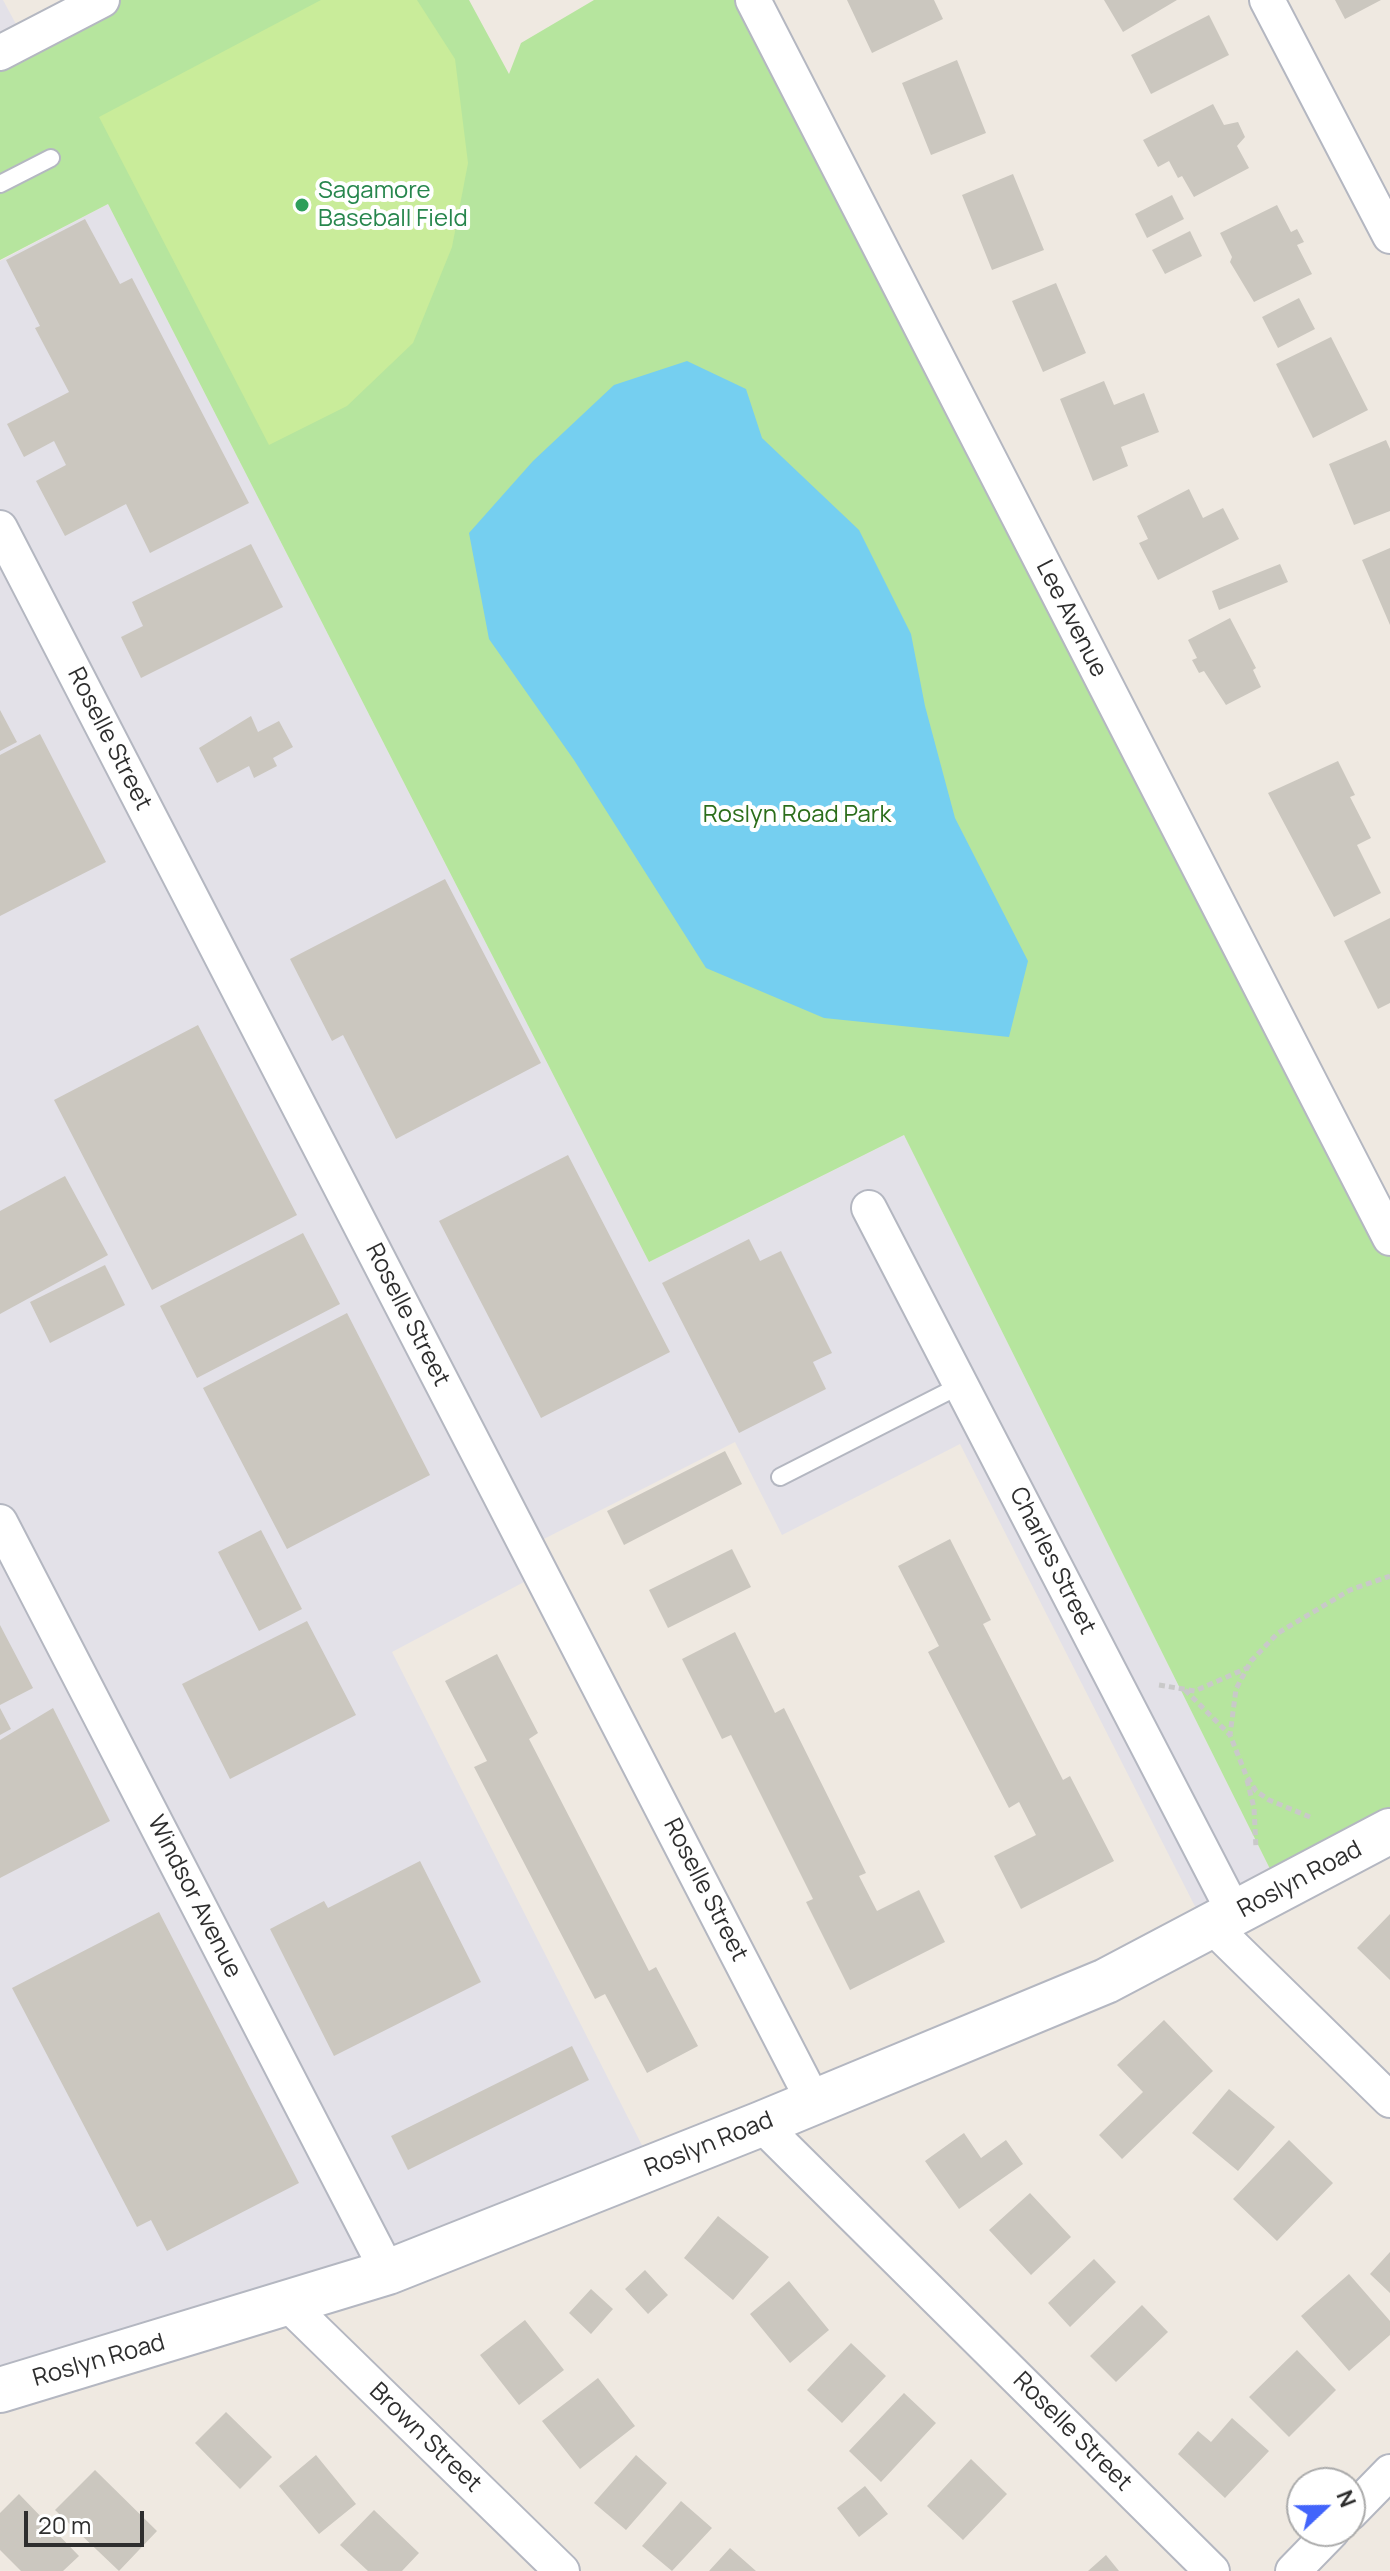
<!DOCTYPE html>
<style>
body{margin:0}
#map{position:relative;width:1390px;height:2571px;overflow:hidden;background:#efe9e1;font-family:Manrope,sans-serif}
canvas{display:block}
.north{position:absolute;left:1286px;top:2467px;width:80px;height:80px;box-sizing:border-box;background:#fff;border:2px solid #ababab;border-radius:50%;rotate:68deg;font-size:22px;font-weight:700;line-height:32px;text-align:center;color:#2e2e2e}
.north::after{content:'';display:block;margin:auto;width:28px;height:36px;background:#4264fb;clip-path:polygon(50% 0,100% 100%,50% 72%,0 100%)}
.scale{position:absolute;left:24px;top:2511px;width:120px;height:36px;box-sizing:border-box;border:4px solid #2e2e2e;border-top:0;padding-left:10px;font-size:24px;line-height:28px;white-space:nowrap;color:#2e2e2e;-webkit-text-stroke:6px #fff;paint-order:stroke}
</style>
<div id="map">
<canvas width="1390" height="2571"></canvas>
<div class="north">N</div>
<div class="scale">20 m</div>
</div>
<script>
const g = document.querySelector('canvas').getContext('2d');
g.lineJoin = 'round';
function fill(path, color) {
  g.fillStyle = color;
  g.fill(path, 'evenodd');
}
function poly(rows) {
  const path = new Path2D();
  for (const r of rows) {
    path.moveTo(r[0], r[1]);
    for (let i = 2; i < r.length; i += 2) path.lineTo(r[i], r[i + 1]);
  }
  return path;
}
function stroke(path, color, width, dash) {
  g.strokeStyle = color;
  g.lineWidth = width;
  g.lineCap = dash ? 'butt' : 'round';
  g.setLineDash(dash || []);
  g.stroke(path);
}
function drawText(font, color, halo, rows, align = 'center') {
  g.font = font + ' Manrope,sans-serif';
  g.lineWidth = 8;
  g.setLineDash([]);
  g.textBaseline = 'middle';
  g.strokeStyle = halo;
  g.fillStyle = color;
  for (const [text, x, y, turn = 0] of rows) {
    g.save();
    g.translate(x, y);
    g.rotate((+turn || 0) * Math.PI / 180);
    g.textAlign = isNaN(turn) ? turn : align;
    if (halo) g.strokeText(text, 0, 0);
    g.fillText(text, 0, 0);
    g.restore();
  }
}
fill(poly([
 [0,0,3,0,24,39,0,53],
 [108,204,649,1262,904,1135,1281,1891,1207,1930,960,1444,782,1535,735,1442,528,1547,541,1573,392,1652,653,2167,0,2390,0,261]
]), '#e3e1e8');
fill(poly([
 [101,0,469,0,509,74,521,43,594,0,754,0,1390,1230,1390,1831,1281,1891,904,1135,649,1262,108,204,0,260,0,53]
]), '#b6e59e');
fill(poly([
 [321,0,417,0,455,59,468,163,452,247,413,343,347,406,269,445,99,117]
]), '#c9ec9a');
fill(poly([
 [687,361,746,389,762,438,859,530,911,634,925,706,955,818,1028,961,1009,1037,824,1018,706,968,574,760,489,639,469,533,533,461,614,385]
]), '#75cff0');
fill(poly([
 [847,0,934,0,943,19,872,53],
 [1104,0,1177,0,1123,32],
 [1335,0,1381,0,1345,19],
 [1209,15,1229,55,1151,94,1131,55],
 [957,60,986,133,931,155,902,83],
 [1213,104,1224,125,1238,122,1245,137,1237,146,1249,168,1194,197,1182,176,1178,178,1169,161,1158,167,1143,140],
 [1013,174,1044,250,992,270,962,195],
 [1172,195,1184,219,1147,238,1135,214],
 [1277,205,1291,232,1297,229,1304,242,1297,245,1312,274,1254,302,1230,262,1232,257,1220,233],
 [85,219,120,284,132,278,249,503,150,553,126,504,65,536,36,481,66,465,54,441,24,457,7,424,69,392,35,328,40,326,6,260],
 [1190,231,1202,256,1165,274,1152,250],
 [1056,283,1086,353,1043,372,1012,301],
 [1299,298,1315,329,1278,348,1262,317],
 [1331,337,1368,410,1313,438,1276,364],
 [1104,381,1114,405,1144,393,1159,432,1121,447,1128,466,1093,481,1060,399],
 [1386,440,1390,449,1390,511,1354,525,1329,464],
 [1189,489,1203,518,1223,508,1239,539,1158,580,1139,543,1148,539,1137,516],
 [251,544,283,607,141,678,121,637,143,626,132,602],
 [1390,548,1390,625,1362,560],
 [1280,564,1288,582,1219,610,1212,591],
 [1230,618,1256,668,1253,670,1261,687,1226,705,1204,671,1199,673,1192,660,1197,658,1188,640],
 [0,710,17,742,0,751],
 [251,716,258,732,279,721,293,747,273,758,277,766,254,778,249,766,217,783,199,748],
 [40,734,106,862,0,916,0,755],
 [1338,761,1355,795,1350,797,1371,838,1357,845,1381,893,1334,917,1268,793],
 [445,879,541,1063,396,1139,343,1035,332,1041,290,959],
 [1390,918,1390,1003,1378,1009,1344,941],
 [198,1025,297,1215,152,1290,54,1100],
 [568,1155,670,1352,541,1418,439,1221],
 [65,1176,108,1255,0,1314,0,1211],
 [303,1233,340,1304,197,1378,160,1306],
 [749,1239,760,1261,781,1251,832,1353,813,1362,826,1389,739,1433,662,1283],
 [105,1265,125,1305,50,1343,30,1302],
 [347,1313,430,1475,287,1549,203,1388],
 [725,1451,742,1484,624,1545,607,1511],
 [261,1530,302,1609,259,1631,218,1552],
 [950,1539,991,1620,983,1624,1063,1780,1070,1776,1114,1861,1021,1909,994,1856,1036,1835,1019,1802,1009,1808,928,1652,939,1646,898,1566],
 [732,1549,751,1587,668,1628,649,1590],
 [307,1621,356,1715,230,1779,182,1684],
 [0,1625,33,1688,0,1705],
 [735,1632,775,1713,784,1708,866,1873,859,1876,877,1911,919,1890,945,1942,850,1990,806,1902,813,1899,731,1735,722,1739,682,1659],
 [497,1654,538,1733,529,1739,649,1971,656,1967,698,2046,647,2073,605,1994,595,1999,474,1767,487,1761,445,1681],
 [0,1708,11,1729,0,1735],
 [53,1708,110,1821,0,1878,0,1740],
 [420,1861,481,1982,334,2056,270,1929,324,1901,328,1908],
 [159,1912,299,2183,167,2251,151,2220,137,2227,12,1988],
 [1390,1914,1390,1980,1357,1948],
 [1164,2020,1213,2071,1122,2159,1099,2135,1143,2092,1117,2065],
 [572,2046,589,2080,408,2170,391,2136],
 [1229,2089,1275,2127,1238,2171,1192,2133],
 [964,2133,981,2158,1006,2140,1023,2164,959,2209,925,2161],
 [1289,2140,1333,2183,1277,2241,1233,2199],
 [1030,2193,1071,2237,1031,2275,989,2230],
 [718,2216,769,2257,733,2300,684,2258],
 [1390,2252,1390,2293,1370,2274],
 [1094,2259,1116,2282,1070,2327,1048,2303],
 [645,2270,668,2295,648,2314,625,2289],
 [1349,2274,1390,2321,1390,2335,1349,2371,1301,2316],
 [789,2281,829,2330,790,2363,750,2314],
 [591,2289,613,2309,591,2334,569,2313],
 [1142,2305,1168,2332,1116,2382,1090,2356],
 [525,2320,564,2370,519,2405,480,2355],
 [851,2343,886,2376,842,2423,807,2390],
 [1297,2350,1336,2390,1289,2437,1249,2397],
 [598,2378,635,2426,580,2469,542,2421],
 [904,2393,936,2423,881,2482,849,2451],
 [226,2412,272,2457,240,2489,195,2443],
 [1232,2418,1269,2451,1225,2498,1178,2454,1198,2431,1211,2442],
 [316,2455,356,2504,319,2534,279,2486],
 [636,2455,667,2483,626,2530,594,2503],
 [971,2459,1007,2494,963,2540,927,2506],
 [95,2470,157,2531,119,2571,55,2510],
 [865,2486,888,2514,859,2537,837,2508],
 [19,2494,79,2556,63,2571,21,2571,0,2550,0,2513],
 [681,2501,712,2528,672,2571,642,2546],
 [374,2510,419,2553,402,2571,368,2571,340,2545],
 [730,2548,756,2571,709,2571],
 [1106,2555,1119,2571,1088,2571]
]), '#cbc7bf');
const lane = poly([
 [0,184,51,158],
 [780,1477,961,1385]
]);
const street = poly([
 [753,0,1390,1238],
 [1267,0,1390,236],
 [0,53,102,0],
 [0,528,814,2102],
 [869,1208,1235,1914],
 [0,1522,388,2272],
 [1213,1927,1390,2100],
 [761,2124,1212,2571],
 [288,2304,562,2571],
 [1350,2513,1390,2472],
 [1293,2571,1332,2531]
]);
const secondary = poly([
 [0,2390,388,2272,761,2124,1106,1981,1390,1831]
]);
stroke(lane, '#b4b7c1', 20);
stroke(street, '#b4b7c1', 38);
stroke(secondary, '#b4b7c1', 48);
stroke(poly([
 [1159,1685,1195,1691,1247,1668],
 [1185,1690,1230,1735],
 [1247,1780,1254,1808,1256,1848],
 [1310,1817,1269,1800,1256,1791,1246,1775,1230,1735,1236,1689,1251,1661,1278,1633,1350,1590,1390,1576]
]), '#c9c9c9', 5, [6, 4]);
stroke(lane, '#fff', 16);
stroke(street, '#fff', 34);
stroke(secondary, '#fff', 44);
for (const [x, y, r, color] of [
 [302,205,8,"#2e9e5b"]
]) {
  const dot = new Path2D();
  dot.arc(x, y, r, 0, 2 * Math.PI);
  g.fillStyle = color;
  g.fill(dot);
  stroke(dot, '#fff', 3);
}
drawText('24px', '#27864d', '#fff', [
 ["Sagamore",318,191],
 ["Baseball Field",318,219]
], 'left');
drawText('24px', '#2e2e2e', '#fff', [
 ["Lee Avenue",1071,619,63],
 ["Roselle Street",109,739,63],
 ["Roselle Street",407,1315,63],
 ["Charles Street",1052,1561,63],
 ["Roslyn Road",1300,1880,-28],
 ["Roselle Street",705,1890,63],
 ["Windsor Avenue",194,1897,63],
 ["Roslyn Road",709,2145,-22],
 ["Roslyn Road",99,2361,-16],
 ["Roselle Street",1072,2432,45],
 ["Brown Street",425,2438,44]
]);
drawText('24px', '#2c6e1b', '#fff', [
 ["Roslyn Road Park",797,815]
]);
</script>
